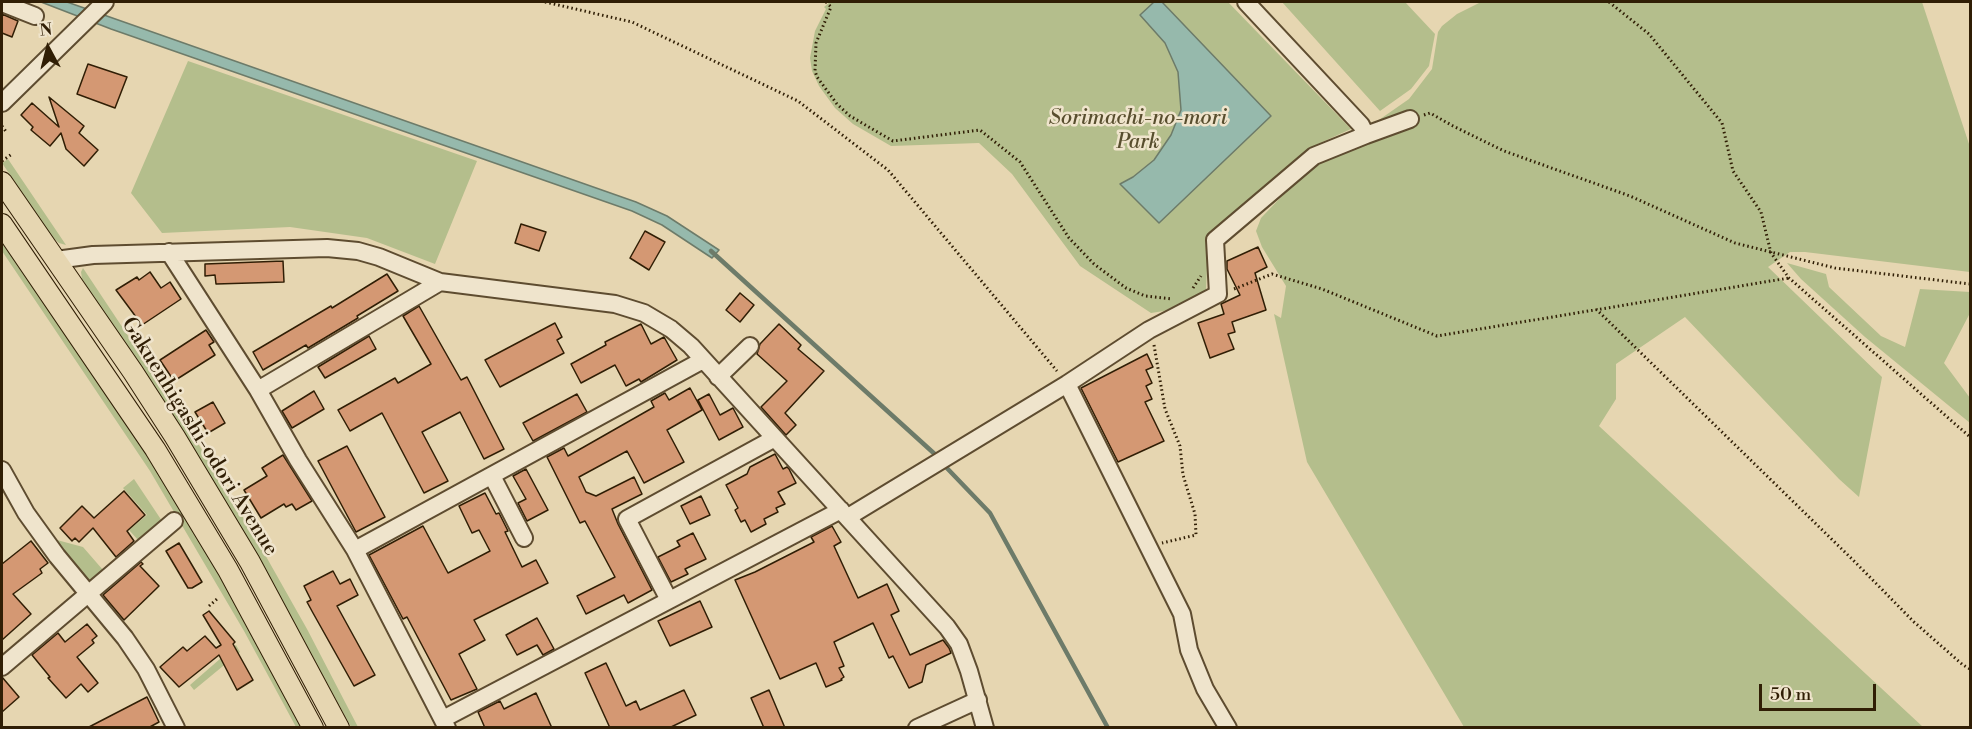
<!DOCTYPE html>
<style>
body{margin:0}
#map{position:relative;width:1972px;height:729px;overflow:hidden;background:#e6d6b1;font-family:"Libre Bodoni",serif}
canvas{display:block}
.frame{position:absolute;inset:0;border:3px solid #301e05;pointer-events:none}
.north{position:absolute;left:18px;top:18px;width:60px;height:60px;-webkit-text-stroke:4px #efe4cc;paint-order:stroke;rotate:353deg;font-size:16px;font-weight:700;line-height:24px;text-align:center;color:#301e05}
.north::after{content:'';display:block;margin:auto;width:21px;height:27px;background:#301e05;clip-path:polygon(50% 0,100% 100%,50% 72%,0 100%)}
.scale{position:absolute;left:1759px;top:684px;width:117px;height:27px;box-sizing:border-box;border:3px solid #301e05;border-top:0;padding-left:8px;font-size:18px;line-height:21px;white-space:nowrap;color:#301e05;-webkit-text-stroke:4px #efe4cc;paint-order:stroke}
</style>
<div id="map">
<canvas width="1972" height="729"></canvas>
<div class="frame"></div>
<div class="north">N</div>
<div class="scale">50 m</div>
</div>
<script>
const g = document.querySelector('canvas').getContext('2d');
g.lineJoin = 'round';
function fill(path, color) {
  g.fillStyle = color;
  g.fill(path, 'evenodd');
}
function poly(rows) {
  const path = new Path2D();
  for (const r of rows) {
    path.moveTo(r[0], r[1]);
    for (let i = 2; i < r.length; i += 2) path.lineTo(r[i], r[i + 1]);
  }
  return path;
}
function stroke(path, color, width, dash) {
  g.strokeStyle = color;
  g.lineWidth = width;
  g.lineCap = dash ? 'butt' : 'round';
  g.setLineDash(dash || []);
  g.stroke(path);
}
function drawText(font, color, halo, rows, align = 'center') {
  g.font = font + ' "Libre Bodoni",serif';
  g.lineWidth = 5;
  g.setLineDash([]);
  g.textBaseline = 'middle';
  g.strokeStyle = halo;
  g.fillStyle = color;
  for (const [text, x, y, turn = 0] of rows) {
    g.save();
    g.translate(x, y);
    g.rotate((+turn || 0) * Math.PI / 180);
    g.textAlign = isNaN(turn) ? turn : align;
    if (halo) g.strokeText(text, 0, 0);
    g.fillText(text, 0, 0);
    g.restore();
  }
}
fill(poly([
 [830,2,1228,2,1351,129,1309,148,1208,241,1206,291,1164,311,1151,313,1080,266,1012,174,979,143,891,146,853,124,835,108,819,86,812,71,810,58,815,31,826,9,824,7],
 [1282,2,1405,2,1435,34,1429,66,1411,89,1380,111],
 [1481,2,1922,2,1970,147,1970,272,1805,252,1790,252,1768,267,1882,377,1859,497,1839,479,1685,317,1616,364,1616,399,1599,426,1923,727,1464,727,1307,462,1274,314,1281,318,1286,286,1262,247,1256,231,1261,218,1307,170,1409,99,1432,69,1438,32,1442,26,1457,14],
 [188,61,477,161,435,264,367,238,290,227,162,233,131,193],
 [8,159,66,245,59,243,52,237,2,163],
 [2,237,156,468,250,628,303,727,296,727,244,631,150,471,2,251],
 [1787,263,1826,274,1829,287,1881,336,1905,347,1920,289,1970,292,1970,313,1944,363,1970,398,1970,423,1865,337,1801,279],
 [83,268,182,417,259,544,307,629,358,727,351,727,253,548,176,420,82,279,81,272],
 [134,479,162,521,138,540,129,530,147,515,123,488],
 [57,540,83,547,103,570,88,582],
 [236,645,240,652,194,690,190,685]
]), '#b4be8c');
const water = poly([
 [41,2,67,2,636,202,667,216,719,250,712,258,662,225,632,211,111,29,41,2],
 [1154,2,1162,2,1271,116,1159,223,1120,184,1133,177,1154,160,1171,135,1181,110,1178,72,1165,43,1140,15,1154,2]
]);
fill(water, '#96b9ac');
stroke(water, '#6d7b69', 1.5);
stroke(poly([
 [711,251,938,457],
 [943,464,990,513,1108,728]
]), '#6d7b69', 4.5);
const building = poly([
 [2,14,18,21,12,37,2,33,2,14],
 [88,64,127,77,115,108,77,94,88,64],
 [49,97,84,126,79,133,98,150,84,166,66,149,61,133,50,146,31,130,33,127,21,115,32,103,59,127,49,97],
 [521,224,546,232,539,251,515,243,521,224],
 [645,231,665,242,649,270,630,258,645,231],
 [1258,247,1267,267,1255,273,1266,310,1232,322,1235,332,1228,334,1234,349,1210,358,1198,323,1224,314,1221,304,1240,295,1227,269,1227,261,1258,247],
 [283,261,284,282,216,284,215,275,205,276,205,264,283,261],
 [150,272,161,288,170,282,181,299,142,325,116,290,137,277,139,280,150,272],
 [387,274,398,291,357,316,358,318,308,348,306,345,263,370,253,352,331,306,332,308,387,274],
 [740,293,754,305,740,322,726,310,740,293],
 [419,306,461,380,467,377,504,449,484,459,460,412,422,432,448,481,424,493,382,413,350,431,338,410,395,378,398,383,431,364,403,316,419,306],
 [555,323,562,337,557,340,564,353,500,387,485,360,555,323],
 [641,324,651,344,664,337,677,360,641,382,639,379,626,386,615,365,581,383,571,364,606,345,605,342,641,324],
 [779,324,801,345,798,349,824,371,785,413,796,425,786,435,761,407,787,381,757,354,760,344,779,324],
 [206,330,214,342,209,345,215,355,174,381,160,360,206,330],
 [369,336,376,349,325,378,318,367,369,336],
 [1147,354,1153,367,1146,370,1152,383,1146,386,1152,399,1145,402,1164,441,1118,462,1081,388,1147,354],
 [690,388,702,410,667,430,684,462,644,483,627,451,579,477,586,492,596,496,634,477,642,494,612,509,618,524,652,590,628,603,624,595,586,614,577,596,615,577,585,521,580,523,547,457,564,448,568,456,654,407,651,401,665,393,669,400,690,388],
 [314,391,324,409,292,428,282,411,314,391],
 [577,394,587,412,533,441,523,423,577,394],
 [709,394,720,415,733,408,743,427,719,440,698,400,709,394],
 [213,402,225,423,208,433,195,412,213,402],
 [347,446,385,517,356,532,318,461,347,446],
 [775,454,783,469,787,467,789,469,796,483,778,492,785,504,776,508,778,512,764,519,766,524,751,532,745,520,741,522,735,510,738,508,726,485,747,474,750,467,775,454],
 [283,455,312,501,296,510,292,504,286,507,284,504,261,518,244,490,267,476,262,468,283,455],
 [526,469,548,510,527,521,518,503,526,499,513,476,526,469],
 [124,491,145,515,127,531,134,541,116,557,93,528,79,542,75,538,72,541,60,528,82,506,94,518,124,491],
 [485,493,496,514,499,513,508,531,505,532,522,567,536,560,548,583,474,620,485,640,459,654,477,689,451,700,407,617,403,619,369,555,423,526,448,573,490,551,479,530,472,533,459,506,485,493],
 [701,496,710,515,690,524,681,506,701,496],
 [832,526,841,542,834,546,858,598,887,584,899,611,891,615,910,655,943,640,949,648,951,653,926,665,922,682,909,688,893,656,889,658,873,623,834,642,844,666,839,668,844,677,841,679,842,680,826,687,816,663,780,679,735,580,755,572,814,542,811,537,832,526],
 [693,533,706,559,685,569,688,574,671,582,658,557,680,546,677,541,693,533],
 [31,541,48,563,40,569,42,573,13,594,31,614,2,640,2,564,31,541],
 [179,543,202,582,192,588,188,588,166,551,179,543],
 [141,562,143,564,140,566,159,586,124,620,103,595,141,562],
 [333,571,340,584,350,579,358,595,337,606,375,675,354,686,313,613,307,602,311,600,304,586,333,571],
 [700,601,712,627,670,646,658,621,700,601],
 [209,611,235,642,233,644,253,680,237,690,219,655,179,687,160,667,183,647,187,651,205,636,216,648,221,645,203,615,209,611],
 [537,618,554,649,543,655,537,645,517,655,506,635,537,618],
 [87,624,97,636,92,640,94,643,77,657,98,683,88,692,81,684,66,698,48,678,50,677,32,655,58,633,65,642,87,624],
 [606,663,626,706,636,701,640,710,684,690,696,715,669,728,610,728,585,673,606,663],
 [2,677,19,697,2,712,2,677],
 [769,690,785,728,764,728,751,698,769,690],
 [536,693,552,728,485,728,478,712,500,701,504,709,536,693],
 [147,697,159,722,148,728,87,728,147,697]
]);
fill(building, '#d49873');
stroke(building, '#301e05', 1.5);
const minor = poly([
 [2,3,35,16],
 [2,103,105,2],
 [1366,135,1410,119],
 [169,252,258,390,298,460,355,550,447,728],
 [56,260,93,255,327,248,358,251,379,257,440,282,615,304,644,313,671,329,691,346,947,627,959,644,969,671,985,728],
 [718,377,750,346],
 [1067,384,1182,614,1189,650,1205,689,1228,728],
 [258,390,440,282],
 [2,470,26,513,57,556,125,638,146,669,176,728],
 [492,476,524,538],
 [848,517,1067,384,1149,330,1218,294,1215,240,1314,156,1366,135,1361,125,1246,2],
 [355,550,703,360],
 [669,600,627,519,775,438],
 [2,667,174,521],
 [443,719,841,510],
 [917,728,978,700]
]);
const major = poly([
 [2,182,133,372,175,437,250,562,339,728],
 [2,224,155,449,228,570,313,728]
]);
stroke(minor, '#5e4c30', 20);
stroke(major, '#301e05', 22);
stroke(poly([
 [545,2,632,22,798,101,888,170,1057,371],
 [826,2,831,7,816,43,815,71,817,77,837,104,850,116,893,141,980,130,1020,162,1069,238,1094,264,1126,288,1145,296,1172,299],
 [1609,2,1649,34,1722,123,1733,171,1761,212,1771,253,1789,278,1970,437],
 [1424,115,1430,113,1453,126,1504,151,1630,196,1735,243,1835,268,1970,284],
 [2,126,7,133],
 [2,161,12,154],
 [1193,288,1201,276],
 [1234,289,1272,274,1322,289,1437,336,1789,278],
 [1596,309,1853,560,1914,622,1963,665,1970,669],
 [1154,345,1165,409,1180,446,1183,475,1195,514,1196,535,1162,543],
 [209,606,218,598]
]), '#301e05', 3, [1.5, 3]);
stroke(minor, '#efe4cc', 16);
stroke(major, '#e6d6b1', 20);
drawText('italic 21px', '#584e2e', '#efe4cc', [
 ["Sorimachi-no-mori",1138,119],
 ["Park",1138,143]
]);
drawText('21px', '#301e05', '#efe4cc', [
 ["Gakuenhigashi-odori Avenue",199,437,58]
]);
</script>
